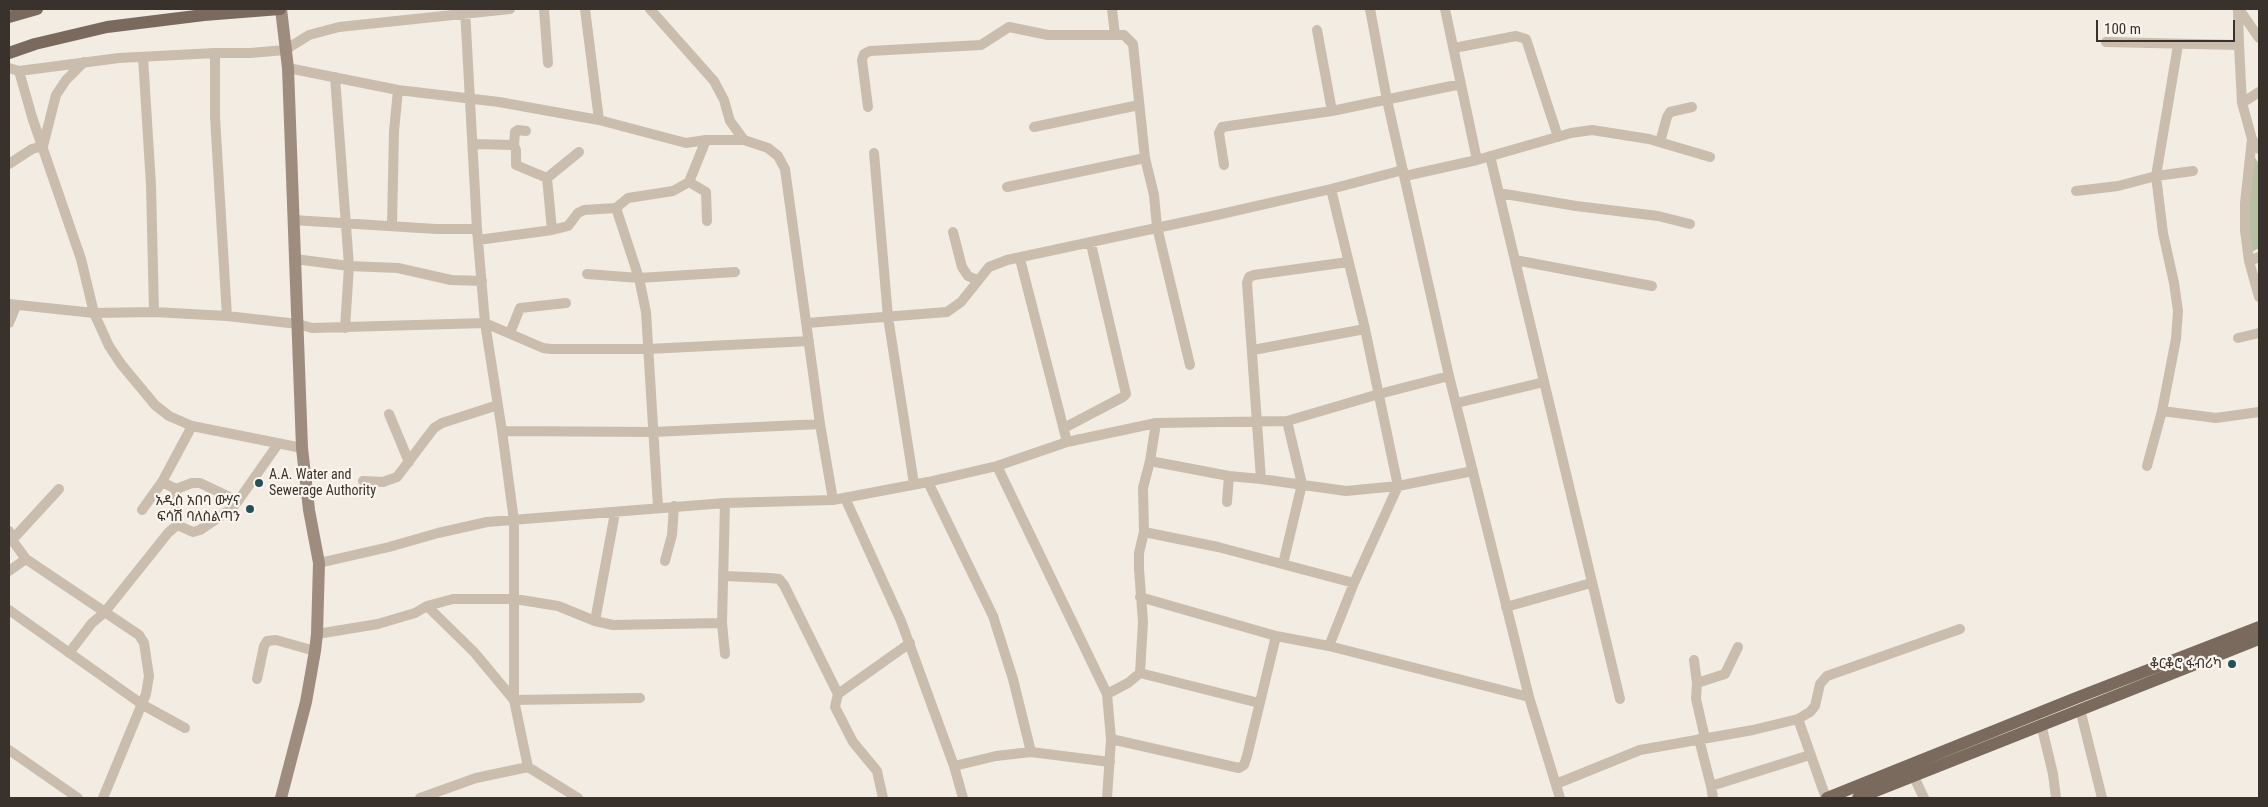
<!DOCTYPE html>
<meta charset="utf-8">
<style>
body{margin:0}
#map{position:relative;width:2268px;height:807px;overflow:hidden;background:#f2ece2;font-family:"Roboto Condensed",sans-serif}
canvas{display:block}
.frame{position:absolute;inset:0;border:10px solid #39312c;pointer-events:none}
.scale{position:absolute;left:2096px;top:20px;width:139px;height:22px;box-sizing:border-box;border:2px solid #39312c;border-top:0;padding-left:6px;font-size:15px;line-height:18px;white-space:nowrap;color:#39312c;-webkit-text-stroke:4px #faf6ee;paint-order:stroke}
</style>
<div id="map">
<canvas width="2268" height="807"></canvas>
<div class="frame"></div>
<div class="scale">100 m</div>
</div>
<script>
const g = document.querySelector('canvas').getContext('2d');
g.lineJoin = 'round';
function fill(path, color) {
  g.fillStyle = color;
  g.fill(path, 'evenodd');
}
function poly(rows) {
  const path = new Path2D();
  for (const r of rows) {
    path.moveTo(r[0], r[1]);
    for (let i = 2; i < r.length; i += 2) path.lineTo(r[i], r[i + 1]);
  }
  return path;
}
function stroke(path, color, width, dash) {
  g.strokeStyle = color;
  g.lineWidth = width;
  g.lineCap = dash ? 'butt' : 'round';
  g.setLineDash(dash || []);
  g.stroke(path);
}
function drawText(font, color, halo, rows, align = 'center') {
  g.font = font + ' "Roboto Condensed","Noto Sans Ethiopic",sans-serif';
  g.lineWidth = 4.5;
  g.setLineDash([]);
  g.textBaseline = 'middle';
  g.strokeStyle = halo;
  g.fillStyle = color;
  for (const [text, x, y, turn = 0] of rows) {
    g.save();
    g.translate(x, y);
    g.rotate((+turn || 0) * Math.PI / 180);
    g.textAlign = isNaN(turn) ? turn : align;
    if (halo) g.strokeText(text, 0, 0);
    g.fillText(text, 0, 0);
    g.restore();
  }
}
fill(poly([
 [2254,156,2259,164,2259,248,2248,254,2246,235]
]), '#b4c1a2');
stroke(poly([
 [465,9,477,229,485,323,502,431,514,521,514,700,528,767],
 [544,9,548,63],
 [585,9,599,120],
 [650,9,714,81,724,100,730,121,744,140],
 [1112,9,1115,35,1124,35,1133,44,1145,158,1154,195,1157,227,1190,365],
 [1370,9,1387,100,1449,376,1529,697,1560,798],
 [1445,9,1477,160],
 [2238,9,2239,45],
 [2239,9,2259,38],
 [1317,30,1332,111],
 [2106,42,2239,45,2242,103,2252,139,2259,149],
 [1454,48,1516,36,1526,39,1558,137],
 [215,53,215,117,227,316],
 [143,57,151,185,154,312],
 [9,68,19,71,119,58,215,53,250,53,285,50,309,35,339,27,510,9],
 [288,68,398,90,499,102,599,120,686,143,706,140,744,140,768,148,778,156,785,169,820,424,833,500],
 [19,71,32,117,81,259,94,313,109,346,121,364,155,405,169,416,192,426,302,448],
 [335,77,349,266,345,328],
 [2242,103,2259,92],
 [868,107,862,60,864,54,870,51,981,45,1009,27,1048,35,1115,35],
 [1034,127,1139,105],
 [526,131,518,130,515,132,514,145,516,150,516,165,547,178],
 [2252,139,2245,203,2245,230,2249,261,2259,297],
 [1660,142,1667,117,1670,112,1692,107],
 [473,144,514,145],
 [874,153,888,317,914,484],
 [1490,156,1620,699],
 [9,164,32,149,43,146,56,95,66,80,84,62],
 [1224,165,1219,133,1222,127,1332,111,1461,84],
 [1405,176,1477,160,1571,133,1592,130,1649,139,1710,157],
 [547,178,552,230],
 [547,178,579,152],
 [689,182,706,192,707,221],
 [1007,187,1145,158],
 [1331,189,1365,329,1398,486,1354,583,1329,646,1529,697],
 [2076,191,2118,186,2156,176,2178,45],
 [1499,193,1576,206,1658,216,1690,224],
 [293,220,436,229,477,229],
 [392,225,394,131,398,90],
 [953,232,962,267,968,276,977,280],
 [478,240,552,230,568,226,578,213,584,210,616,208],
 [295,259,349,266,398,268,451,280,482,281],
 [1020,259,1067,442],
 [1515,260,1652,286],
 [2249,261,2259,257],
 [587,274,639,278,735,272],
 [9,304,94,313,154,312,227,316,298,324,312,328,485,323,543,348,551,349,648,349,809,341],
 [9,323,16,306],
 [807,323,947,312,961,302,989,267,1007,260,1217,215,1331,189,1403,170],
 [510,333,520,308,566,303],
 [2238,338,2259,333],
 [1253,350,1365,329],
 [1457,403,1544,382],
 [2162,411,2176,339,2178,311,2174,283,2163,233,2156,176,2193,171],
 [389,414,409,462],
 [1064,428,1123,397,1126,394,1091,244],
 [502,431,654,432,820,424],
 [1150,461,1229,476,1261,479,1346,491,1398,486,1473,471],
 [997,466,1067,442,1156,423],
 [2147,466,2162,411,2216,418,2259,412],
 [1261,479,1247,283,1249,277,1254,275,1348,262],
 [363,481,383,482,397,477,434,428,442,423,498,405],
 [162,482,176,489,192,483,200,483,238,501],
 [928,482,993,616,1013,679,1031,752,996,756,954,766],
 [176,489,177,525],
 [845,498,901,621,954,766,963,798],
 [1227,502,1229,476],
 [658,507,646,312,639,278,616,208,628,198,673,191,689,182,706,140],
 [142,510,162,482,192,426],
 [615,513,595,621,613,625,722,623,725,503],
 [177,525,193,532,200,530,231,509,238,501,278,444],
 [9,531,12,540,26,559,139,635,144,643,149,676,146,694,103,798],
 [1144,532,1218,547,1354,583],
 [12,540,59,489],
 [665,561,672,535,674,506],
 [319,563,389,547,438,533,487,522,725,503,833,500,928,482,997,466,1107,694,1111,739,1239,768,1244,765,1247,756,1276,636],
 [1283,564,1302,484,1287,421],
 [9,571,26,559],
 [724,576,770,578,779,579,784,585,838,694,910,643],
 [1140,597,1276,636,1329,646],
 [427,606,453,599,515,599,558,606,595,621],
 [1506,607,1591,583],
 [9,610,143,705,185,728],
 [722,623,725,654],
 [317,634,378,624,415,613,427,606,474,652,514,700,640,698],
 [69,653,92,623,104,613,168,533,177,525],
 [1694,660,1697,683,1696,699,1705,738],
 [1140,673,1143,622,1139,569,1139,553,1144,532,1143,488,1150,461,1156,423,1287,421,1379,394,1449,376],
 [257,679,264,646,267,641,276,640,315,651],
 [1697,683,1725,674,1738,647],
 [838,694,835,707,853,742,877,771,883,798],
 [1107,694,1128,683,1140,673,1259,703],
 [2080,709,2102,798],
 [1798,719,1826,798],
 [2041,724,2053,774,2056,798],
 [1699,739,1711,786],
 [9,750,78,798],
 [1031,752,1110,762],
 [1913,775,1924,798],
 [1556,784,1640,750,1753,730,1798,719,1810,712,1815,706,1820,684,1827,676,1960,629],
 [420,798,476,778,528,767,578,798],
 [1107,798,1111,739],
 [1713,798,1711,786,1810,755]
]), '#cabdae', 10);
stroke(poly([
 [281,798,306,702,315,651,317,634,319,563,309,510,302,448,288,68,281,9]
]), '#9e8d7f', 12);
stroke(poly([
 [9,17,37,9],
 [9,53,35,44,107,27,204,15,280,9],
 [1827,798,2076,698,2259,627],
 [1858,798,2259,639]
]), '#7a6a5e', 12);
for (const [x, y, r, color] of [
 [259,483,5,"#235159"],
 [250,509,5,"#235159"],
 [2232,664,5,"#235159"]
]) {
  const dot = new Path2D();
  dot.arc(x, y, r, 0, 2 * Math.PI);
  g.fillStyle = color;
  g.fill(dot);
  stroke(dot, '#faf6ee', 2);
}
drawText('14px', '#39312c', '#faf6ee', [
 ["A.A. Water and",269,475,"left"],
 ["Sewerage Authority",269,491,"left"],
 ["አዲስ አበባ ውሃና",240,501],
 ["ፍሳሽ ባለስልጣን",240,517],
 ["ቆርቆሮ ፋብሪካ",2222,664]
], 'right');
</script>
